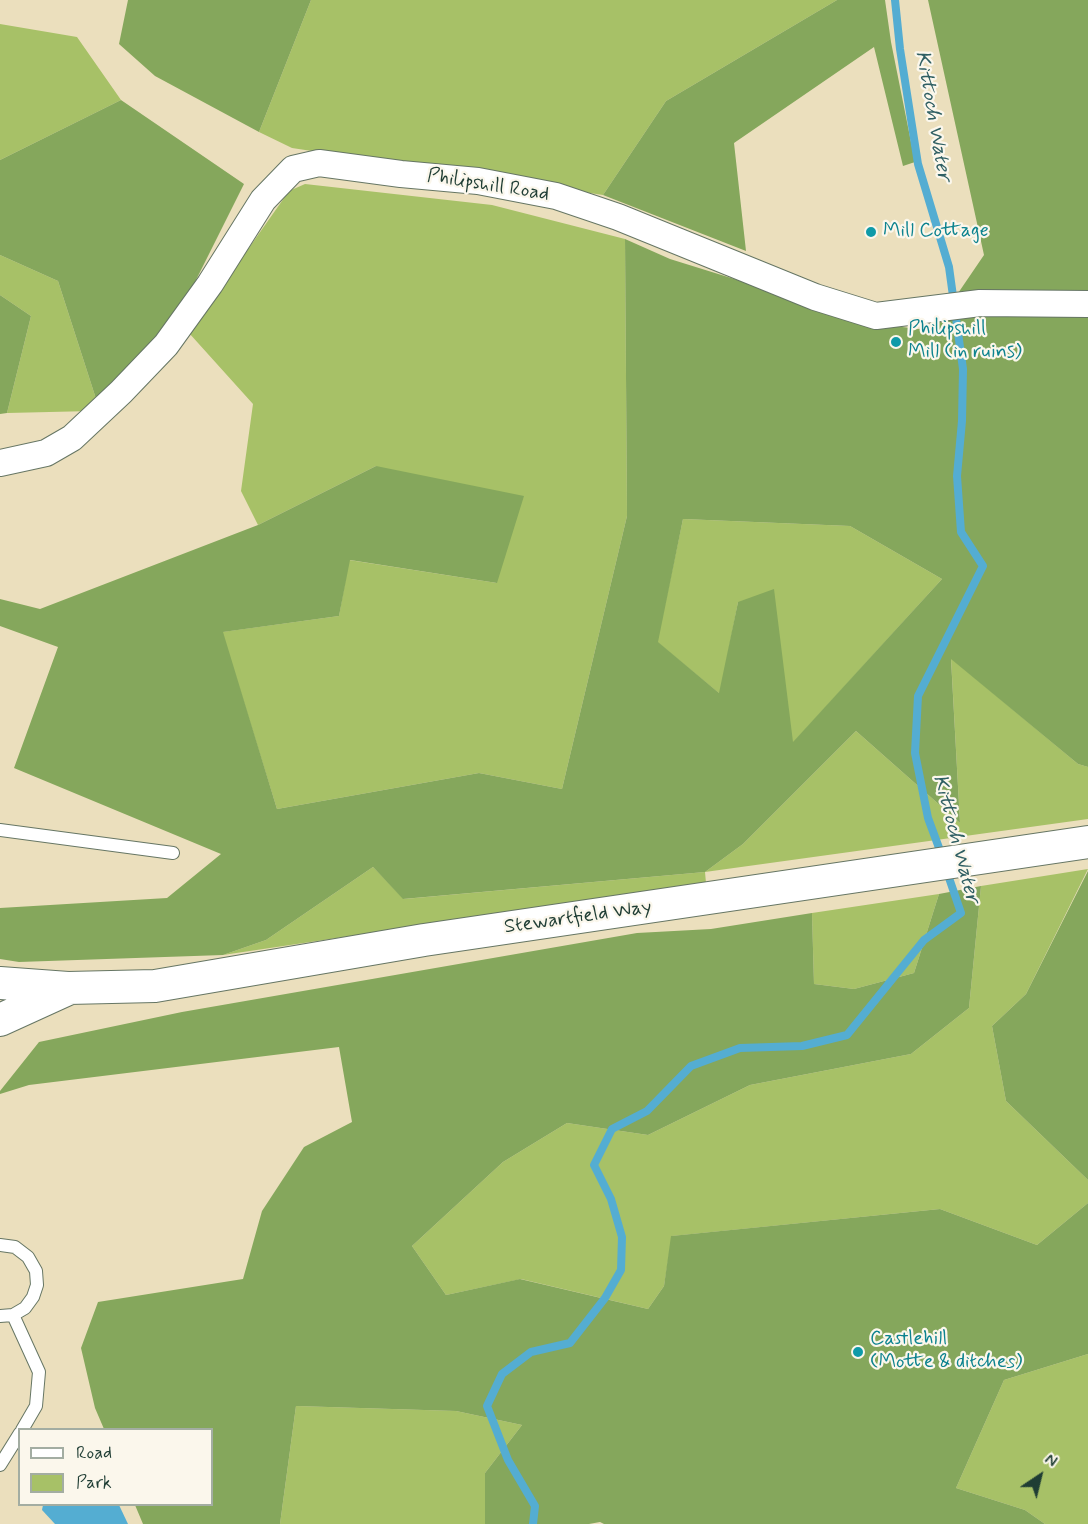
<!DOCTYPE html>
<style>
body{margin:0}
#map{position:relative;width:1088px;height:1524px;overflow:hidden;background:#ebdfbd;font-family:Mynerve,sans-serif}
canvas{display:block}
.legend{position:absolute;left:18px;top:1428px;width:195px;height:78px;box-sizing:border-box;background:#fbf7ec;border:2px solid #a3ada2;margin:0;padding:8px 10px;list-style:none;font-size:18px;color:#1f3d34}
.legend li{display:flex;align-items:center;gap:12px;height:30px}
.legend b{width:30px;border:2px solid #a3ada2}
.north{position:absolute;left:1010px;top:1446px;width:60px;height:60px;-webkit-text-stroke:4px #fbf7ec;paint-order:stroke;rotate:35deg;font-size:16px;font-weight:700;line-height:24px;text-align:center;color:#1f3d34}
.north::after{content:'';display:block;margin:auto;width:21px;height:27px;background:#1f3d34;clip-path:polygon(50% 0,100% 100%,50% 72%,0 100%)}
</style>
<div id="map">
<canvas width="1088" height="1524"></canvas>
<ul class="legend">
<li><b style="height:8px;background:#fff"></b>Road</li>
<li><b style="height:16px;background:#a7c167"></b>Park</li>
</ul>
<div class="north">N</div>
</div>
<script>
const g = document.querySelector('canvas').getContext('2d');
g.lineJoin = 'round';
function fill(path, color) {
  g.fillStyle = color;
  g.fill(path, 'evenodd');
}
function poly(rows) {
  const path = new Path2D();
  for (const r of rows) {
    path.moveTo(r[0], r[1]);
    for (let i = 2; i < r.length; i += 2) path.lineTo(r[i], r[i + 1]);
  }
  return path;
}
function stroke(path, color, width, dash) {
  g.strokeStyle = color;
  g.lineWidth = width;
  g.lineCap = dash ? 'butt' : 'round';
  g.setLineDash(dash || []);
  g.stroke(path);
}
function drawText(font, color, halo, rows, align = 'center') {
  g.font = font + ' Mynerve,sans-serif';
  g.lineWidth = 4.5;
  g.setLineDash([]);
  g.textBaseline = 'middle';
  g.strokeStyle = halo;
  g.fillStyle = color;
  for (const [text, x, y, turn = 0] of rows) {
    g.save();
    g.translate(x, y);
    g.rotate((+turn || 0) * Math.PI / 180);
    g.textAlign = isNaN(turn) ? turn : align;
    if (halo) g.strokeText(text, 0, 0);
    g.fillText(text, 0, 0);
    g.restore();
  }
}
fill(poly([
 [311,0,837,0,666,101,603,195,292,148,259,132],
 [0,24,77,37,121,100,0,160],
 [305,184,492,205,625,239,627,516,562,789,479,773,277,809,222,632,339,616,349,560,497,583,376,466,258,525,241,491,253,404,189,333,289,191],
 [0,255,58,281,98,405,92,411,7,413,31,316,0,295],
 [683,519,850,526,942,579,793,743,738,602,720,694,657,642],
 [951,658,1078,764,1088,767,1088,819,705,872,706,883,223,955,266,940,373,867,404,899,705,872,743,844,856,731,960,823],
 [1088,869,1026,994,992,1026,1006,1101,1088,1180,1088,1203,1037,1245,940,1209,672,1236,664,1286,648,1309,521,1279,446,1295,412,1246,503,1162,567,1123,648,1135,750,1085,911,1054,969,1008,981,886],
 [939,894,914,973,854,989,814,984,812,913],
 [1088,1354,1088,1524,1045,1524,1025,1510,956,1488,1004,1380],
 [296,1406,456,1411,522,1425,485,1473,485,1524,280,1524]
]), '#a7c167');
fill(poly([
 [128,0,311,0,259,132,155,76,119,44],
 [837,0,885,0,891,42,915,162,903,166,874,47,734,143,746,251,603,195,666,101],
 [928,0,1088,0,1088,767,1078,764,951,659,960,823,856,731,743,844,705,872,403,899,373,867,266,940,223,955,19,962,0,959,0,908,167,898,221,854,14,768,58,647,0,626,0,599,40,609,258,525,376,466,524,496,497,583,350,560,339,616,223,632,277,809,479,773,562,789,627,516,625,239,670,259,879,324,918,329,935,327,984,255],
 [683,519,850,526,942,579,793,742,774,589,738,602,719,693,658,642],
 [121,100,244,184,184,304,98,405,58,281,0,255,0,160],
 [0,295,31,316,7,413,0,414],
 [1088,871,1088,1180,1006,1101,992,1026,1026,994],
 [981,886,969,1008,911,1054,750,1085,648,1135,567,1123,503,1162,412,1246,446,1295,520,1279,648,1309,664,1286,671,1236,940,1209,1037,1245,1088,1203,1088,1354,1004,1380,956,1488,1025,1510,1045,1524,604,1524,600,1522,589,1524,485,1524,485,1473,522,1425,456,1411,296,1406,280,1524,143,1524,135,1505,212,1504,212,1430,104,1429,95,1408,81,1348,98,1302,243,1279,262,1211,304,1147,352,1122,339,1047,29,1085,0,1094,0,1091,39,1042,182,1012,637,933,711,929,812,913,814,984,854,989,914,973,939,894]
]), '#85a75c');
fill(poly([
 [43,1505,119,1505,128,1524,55,1524,42,1510]
]), '#54add2');
stroke(poly([
 [895,0,900,49,918,164,949,267,963,369,962,421,957,476,961,532,983,566,918,696,915,753,928,818,942,856],
 [533,1524,535,1506,508,1460,487,1406,502,1374,531,1352,570,1343,605,1298,621,1270,622,1237,611,1199,594,1165,612,1129,647,1111,691,1066,740,1048,802,1046,847,1035,924,940,961,913,946,869]
]), '#54add2', 8);
const service = poly([
 [0,830,173,853],
 [0,1245,15,1247,28,1257,36,1271,37,1285,33,1297,25,1308,13,1315,0,1316],
 [13,1315,39,1372,36,1406,22,1430],
 [0,1465,20,1433]
]);
const minor = poly([
 [0,463,46,453,72,438,121,392,166,345,210,284,263,200,293,169,319,163,401,174,478,181,556,196,618,217,815,297,876,316,980,303,1088,304]
]);
const tertiary = poly([
 [0,983,68,988,155,986,424,940,1088,842],
 [0,1020,68,989]
]);
stroke(service, '#667664', 14);
stroke(minor, '#667664', 28);
stroke(tertiary, '#667664', 34);
stroke(service, '#fff', 12);
stroke(minor, '#fff', 26);
stroke(tertiary, '#fff', 32);
for (const [x, y, r, color] of [
 [871,232,6,"#0f9aa8"],
 [896,342,6,"#0f9aa8"],
 [858,1352,6,"#0f9aa8"]
]) {
  const dot = new Path2D();
  dot.arc(x, y, r, 0, 2 * Math.PI);
  g.fillStyle = color;
  g.fill(dot);
  stroke(dot, '#fbf7ec', 2);
}
drawText('20px', '#1f3d34', '#fbf7ec', [
 ["Philipshill Road",488,186,9],
 ["Stewartfield Way",578,918,-8]
]);
drawText('20px', '#0d838f', '#fbf7ec', [
 ["Mill Cottage",883,232],
 ["Philipshill",908,330],
 ["Mill (in ruins)",908,353],
 ["Castlehill",870,1340],
 ["(Motte & ditches)",870,1363]
], 'left');
drawText('italic 21px', '#2f5f63', '#fbf7ec', [
 ["Kittoch Water",932,116,80],
 ["Kittoch Water",955,839,75]
]);
</script>
